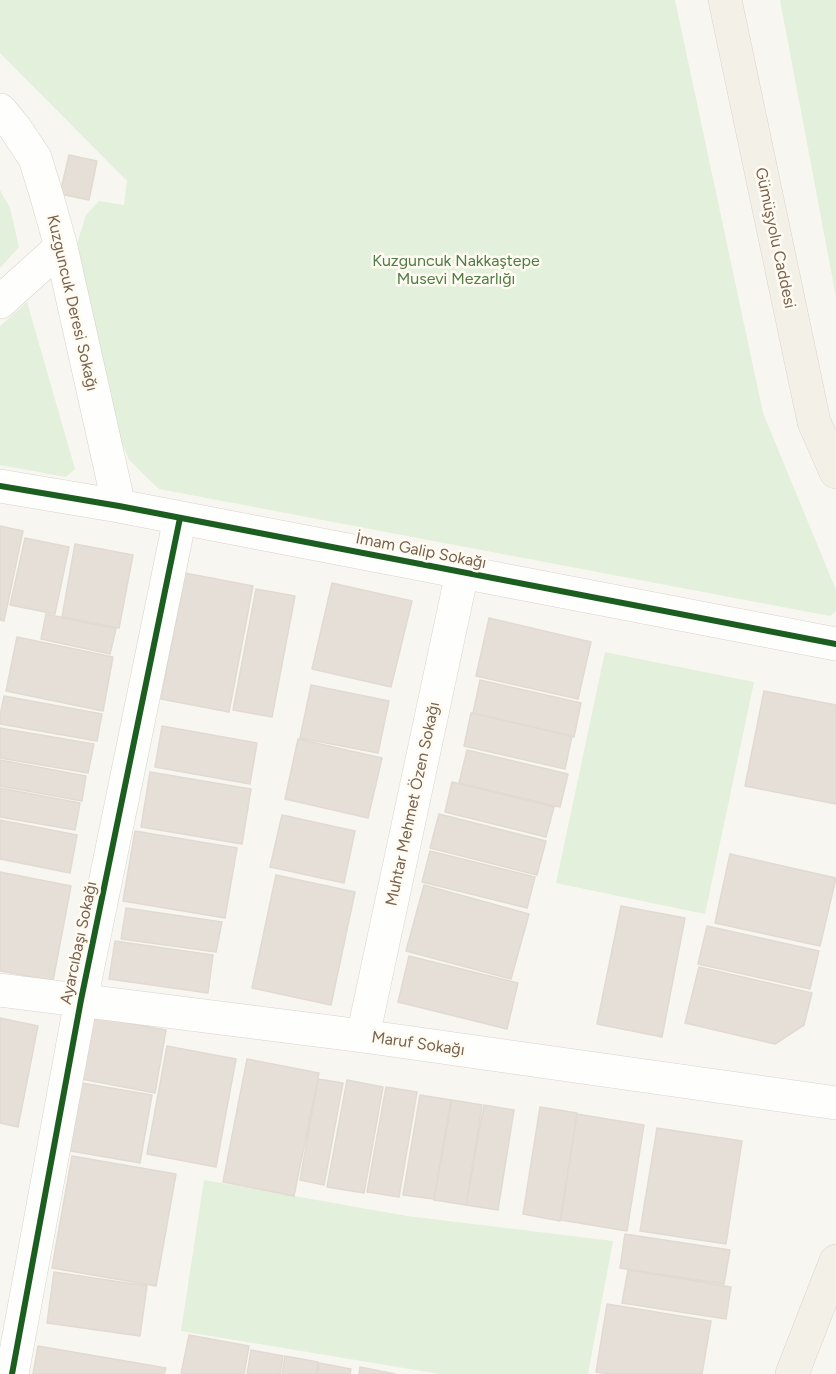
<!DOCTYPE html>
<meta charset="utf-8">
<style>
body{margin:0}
canvas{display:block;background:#f8f6f0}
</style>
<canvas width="836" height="1374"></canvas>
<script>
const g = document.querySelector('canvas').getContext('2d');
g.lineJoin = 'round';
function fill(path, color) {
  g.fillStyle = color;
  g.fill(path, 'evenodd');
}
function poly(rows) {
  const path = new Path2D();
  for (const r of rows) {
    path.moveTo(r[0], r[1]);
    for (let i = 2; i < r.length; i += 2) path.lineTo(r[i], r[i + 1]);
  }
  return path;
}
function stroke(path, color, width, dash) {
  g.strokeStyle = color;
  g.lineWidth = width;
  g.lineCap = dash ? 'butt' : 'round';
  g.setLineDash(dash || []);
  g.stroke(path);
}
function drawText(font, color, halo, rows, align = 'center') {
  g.font = font + ' Figtree,sans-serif';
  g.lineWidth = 5;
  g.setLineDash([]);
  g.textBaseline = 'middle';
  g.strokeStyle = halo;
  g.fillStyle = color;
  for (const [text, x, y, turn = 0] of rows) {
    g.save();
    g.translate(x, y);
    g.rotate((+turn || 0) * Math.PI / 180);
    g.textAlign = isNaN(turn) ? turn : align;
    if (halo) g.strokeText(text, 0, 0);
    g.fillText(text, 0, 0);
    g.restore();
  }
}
fill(poly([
 [0,0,675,0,763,413,836,590,836,611,830,616,159,489,129,460,110,413,76,247,86,215,99,201,124,205,127,181,0,53],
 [780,0,836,0,836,297],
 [0,190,10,208,19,247,0,268],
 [27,302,75,469,66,477,0,465,0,326],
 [605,652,754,682,705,914,556,883],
 [204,1180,407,1216,613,1241,588,1374,440,1374,181,1331]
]), '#e3f0db');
const building = poly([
 [69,155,97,161,89,200,60,194,69,155],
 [0,526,23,531,4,621,0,620,0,526],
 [25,538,69,547,55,614,10,605,25,538],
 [75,544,133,555,119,628,62,617,75,544],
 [185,573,253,586,229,712,161,699,185,573],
 [332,583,412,601,391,687,312,669,332,583],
 [256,589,295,596,272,717,233,710,256,589],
 [46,614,116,629,110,654,41,639,46,614],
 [489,618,591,642,578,699,476,676,489,618],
 [17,637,113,657,103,711,6,691,17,637],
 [480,680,581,703,574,737,473,713,480,680],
 [311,685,389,701,378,753,300,738,311,685],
 [764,691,836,705,836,804,745,786,764,691],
 [4,696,102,714,97,741,0,724,0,716,4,696],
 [471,713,572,736,565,769,464,746,471,713],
 [162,726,257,743,250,784,155,767,162,726],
 [0,728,94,744,88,773,0,758,0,728],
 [298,739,382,758,368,818,285,799,298,739],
 [467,750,568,774,560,807,459,783,467,750],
 [0,760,86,776,82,801,0,786,0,760],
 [150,772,251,789,242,844,141,827,150,772],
 [452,782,554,807,546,837,445,812,452,782],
 [0,788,80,803,75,830,0,817,0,788],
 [439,814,546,841,537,875,430,848,439,814],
 [282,815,355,831,344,883,270,867,282,815],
 [0,820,77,835,70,873,0,859,0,820],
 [135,831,237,848,225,918,123,901,135,831],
 [430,851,535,877,527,908,422,882,430,851],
 [730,854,836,878,820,946,715,923,730,854],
 [0,872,71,886,53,981,0,971,0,872],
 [276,875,355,892,331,1005,252,988,276,875],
 [424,885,529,914,511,979,406,951,424,885],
 [621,906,685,918,662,1037,597,1024,621,906],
 [126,908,222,922,216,952,121,939,126,908],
 [707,926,819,951,810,989,698,964,707,926],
 [115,941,213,955,208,993,109,979,115,941],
 [409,956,518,983,507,1029,398,1002,409,956],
 [699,967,812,993,804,1025,775,1044,685,1023,699,967],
 [88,1016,166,1030,155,1093,76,1078,88,1016],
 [0,1018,38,1026,18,1127,0,1123,0,1018],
 [167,1046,236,1059,216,1167,147,1154,167,1046],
 [247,1059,319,1073,294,1196,223,1182,247,1059],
 [318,1079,343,1083,324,1185,300,1180,318,1079],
 [347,1080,383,1087,364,1193,327,1187,347,1080],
 [76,1082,152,1095,140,1163,65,1150,76,1082],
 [386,1087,417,1092,399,1197,367,1192,386,1087],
 [420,1095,451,1100,434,1199,403,1195,420,1095],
 [452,1100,482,1105,466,1205,434,1200,452,1100],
 [484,1105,514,1110,498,1210,466,1205,484,1105],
 [540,1107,577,1113,560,1221,523,1214,540,1107],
 [577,1114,644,1125,627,1231,561,1220,577,1114],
 [657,1128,742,1141,726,1244,640,1231,657,1128],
 [72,1156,176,1174,156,1286,52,1268,72,1156],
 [625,1234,730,1250,724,1284,620,1268,625,1234],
 [628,1270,731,1287,726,1319,622,1303,628,1270],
 [54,1272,147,1286,140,1336,47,1323,54,1272],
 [607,1304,711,1321,702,1374,610,1374,596,1372,607,1304],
 [189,1335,249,1346,244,1374,181,1374,189,1335],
 [38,1346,166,1368,164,1374,33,1374,38,1346],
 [251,1350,283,1356,280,1374,247,1374,251,1350],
 [285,1356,318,1362,316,1374,282,1374,285,1356],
 [319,1363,351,1369,350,1374,317,1374,319,1363],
 [360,1367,395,1374,359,1374,360,1367]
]);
fill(building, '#e5dfd7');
stroke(building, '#e1dad2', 1.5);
const minor = poly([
 [0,110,15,128,35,158,47,197,61,247,119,506],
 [0,302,61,247],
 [0,486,119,506,836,644],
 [0,990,363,1036,836,1103],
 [363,1036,462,573],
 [12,1374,81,1000,180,518]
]);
const major = poly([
 [725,0,814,422,836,472],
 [792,1374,836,1261]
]);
stroke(minor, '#d8d3cd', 34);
stroke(major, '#dad3cc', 34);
stroke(minor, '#fefefd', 33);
stroke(major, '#f3f0e8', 33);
stroke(poly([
 [0,486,119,506,836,644],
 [12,1374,81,1000,180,518]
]), '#1b5e20', 6);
drawText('16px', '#78634e', '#fffbf2', [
 ["Gümüşyolu Caddesi",775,238,78],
 ["Kuzguncuk Deresi Sokağı",72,303,77],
 ["İmam Galip Sokağı",421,551,11],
 ["Muhtar Mehmet Özen Sokağı",413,804,-78],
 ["Ayarcıbaşı Sokağı",79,943,-78],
 ["Maruf Sokağı",418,1044,8]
]);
drawText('16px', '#4f7d46', '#fffbf2', [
 ["Kuzguncuk Nakkaştepe",456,261],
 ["Musevi Mezarlığı",456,279]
]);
</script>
